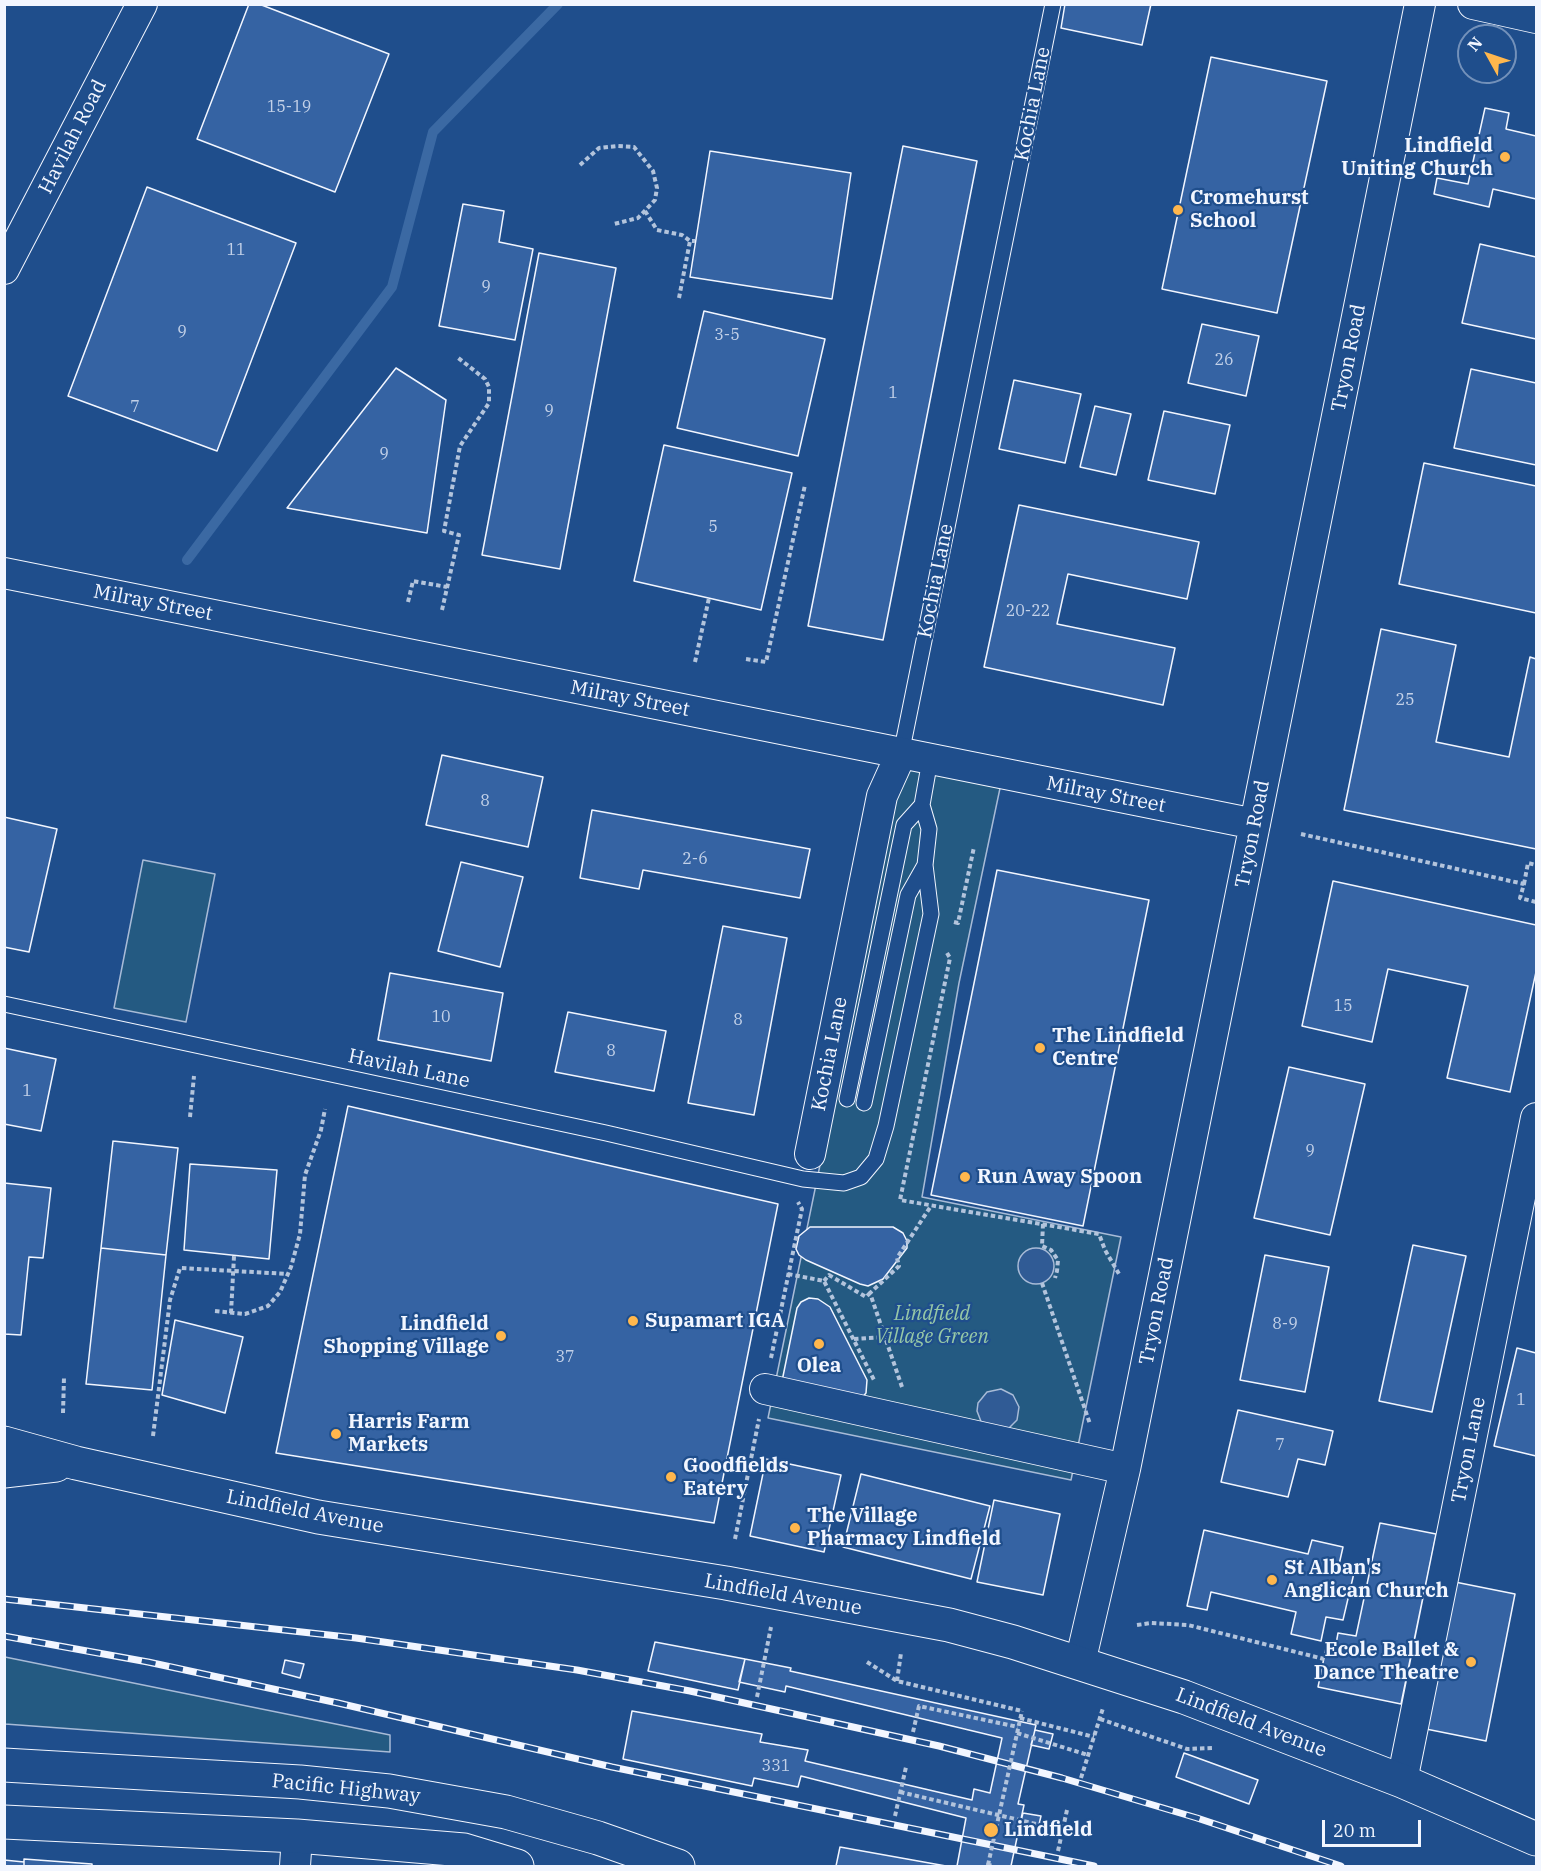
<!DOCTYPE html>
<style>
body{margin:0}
#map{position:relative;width:1541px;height:1871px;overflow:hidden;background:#1f4e8c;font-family:"IBM Plex Serif",serif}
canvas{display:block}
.frame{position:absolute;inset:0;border:6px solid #f2f6ff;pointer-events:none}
.north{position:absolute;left:1457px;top:24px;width:60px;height:60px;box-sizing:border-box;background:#1f4e8c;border:2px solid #7391ba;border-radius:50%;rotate:310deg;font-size:16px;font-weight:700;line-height:24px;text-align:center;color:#f2f6ff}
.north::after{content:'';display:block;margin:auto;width:21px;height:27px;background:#ffb74d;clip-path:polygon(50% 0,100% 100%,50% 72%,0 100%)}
.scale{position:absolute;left:1322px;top:1820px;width:99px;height:27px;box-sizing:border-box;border:3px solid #f2f6ff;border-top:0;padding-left:8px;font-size:18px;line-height:21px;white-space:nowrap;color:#f2f6ff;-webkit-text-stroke:4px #1f4e8c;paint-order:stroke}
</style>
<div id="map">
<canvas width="1541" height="1871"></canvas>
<div class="frame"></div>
<div class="north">N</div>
<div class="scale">20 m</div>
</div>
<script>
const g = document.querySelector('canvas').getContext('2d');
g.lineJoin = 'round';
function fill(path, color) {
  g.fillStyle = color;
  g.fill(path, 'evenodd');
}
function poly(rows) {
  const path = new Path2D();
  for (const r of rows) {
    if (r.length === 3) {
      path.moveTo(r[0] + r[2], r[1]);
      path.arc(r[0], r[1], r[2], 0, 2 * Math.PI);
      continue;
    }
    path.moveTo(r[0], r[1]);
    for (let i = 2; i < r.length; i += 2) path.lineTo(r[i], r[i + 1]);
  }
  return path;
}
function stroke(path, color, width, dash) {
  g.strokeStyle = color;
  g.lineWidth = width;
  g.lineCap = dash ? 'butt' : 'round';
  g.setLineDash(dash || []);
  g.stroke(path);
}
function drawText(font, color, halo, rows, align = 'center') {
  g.font = font + ' "IBM Plex Serif",serif';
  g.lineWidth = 4.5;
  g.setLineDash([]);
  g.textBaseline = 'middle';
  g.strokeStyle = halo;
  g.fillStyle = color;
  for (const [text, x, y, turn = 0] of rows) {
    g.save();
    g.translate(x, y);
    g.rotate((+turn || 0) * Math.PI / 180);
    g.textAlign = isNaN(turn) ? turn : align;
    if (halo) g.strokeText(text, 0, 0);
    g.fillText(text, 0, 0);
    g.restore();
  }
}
const green = poly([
 [901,754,1003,774,959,983,922,1197,1121,1237,1071,1480,768,1418,834,1097,901,754],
 [143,860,215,874,186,1022,114,1008,143,860],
 [5,1657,390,1735,390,1752,5,1724,5,1657]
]);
fill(green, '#245a82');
stroke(green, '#a8bbd7', 1.5);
const parking = poly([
 [1036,1266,18],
 [1001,1389,1013,1395,1019,1407,1017,1420,1007,1430,982,1424,977,1411,978,1403,987,1392,1001,1389]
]);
fill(parking, '#305b95');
stroke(parking, '#a8bbd7', 1.5);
stroke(poly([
 [187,560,392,287,433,132,558,4]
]), '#3b69a3', 10);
const building = poly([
 [249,4,259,4,389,54,335,192,197,139,249,4],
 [1065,4,1151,4,1142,45,1061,28,1065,4],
 [1211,57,1327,81,1277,313,1162,289,1211,57],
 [1485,108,1509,113,1506,129,1536,136,1536,199,1493,189,1489,207,1434,194,1437,178,1468,184,1485,108],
 [903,146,977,161,883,640,808,626,903,146],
 [710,151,851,173,832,299,690,277,710,151],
 [147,187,296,243,217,451,68,396,147,187],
 [463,204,504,211,499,242,533,249,515,340,439,326,463,204],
 [1480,244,1536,257,1536,339,1462,323,1480,244],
 [539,253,616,268,560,569,482,555,539,253],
 [704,311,825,339,798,456,677,428,704,311],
 [1202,324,1259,336,1246,396,1188,383,1202,324],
 [396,368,446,400,427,533,287,508,396,368],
 [1471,369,1536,383,1536,465,1454,448,1471,369],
 [1014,380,1081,394,1065,463,999,449,1014,380],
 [1095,406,1131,414,1116,475,1080,467,1095,406],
 [1164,411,1230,425,1215,494,1148,480,1164,411],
 [664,445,792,473,761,610,634,581,664,445],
 [1424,463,1536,486,1536,613,1399,584,1424,463],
 [1019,505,1199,542,1187,599,1068,574,1057,624,1175,648,1163,705,984,667,1019,505],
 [1381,629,1456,645,1436,742,1509,757,1530,657,1536,659,1536,849,1344,810,1381,629],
 [442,755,543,777,528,847,426,825,442,755],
 [592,810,810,849,800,898,643,870,639,889,580,878,592,810],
 [4,817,57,829,29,952,4,947,4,817],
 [461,862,523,877,500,967,438,951,461,862],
 [997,870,1149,900,1083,1226,931,1195,997,870],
 [1333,881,1536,925,1536,972,1510,1092,1447,1078,1468,986,1388,969,1372,1042,1302,1026,1333,881],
 [723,926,787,938,754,1115,688,1103,723,926],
 [390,973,503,993,491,1061,378,1040,390,973],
 [568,1012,666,1031,654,1091,555,1072,568,1012],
 [4,1048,56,1059,41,1131,4,1124,4,1048],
 [1289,1067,1365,1084,1330,1235,1254,1218,1289,1067],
 [348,1106,778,1204,714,1523,276,1453,348,1106],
 [113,1141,178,1148,166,1255,101,1248,113,1141],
 [190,1164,277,1170,269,1259,184,1250,190,1164],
 [4,1183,51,1188,43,1258,29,1257,21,1335,4,1334,4,1183],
 [810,1227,893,1227,903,1233,907,1241,907,1248,883,1279,868,1286,860,1284,806,1260,799,1255,796,1249,799,1236,810,1227],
 [1413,1245,1466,1256,1432,1412,1379,1401,1413,1245],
 [101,1248,166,1255,152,1390,86,1384,101,1248],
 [1265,1255,1329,1267,1305,1392,1240,1380,1265,1255],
 [809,1298,818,1299,830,1307,867,1380,866,1393,861,1399,781,1386,797,1308,801,1302,809,1298],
 [175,1320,243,1337,225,1413,162,1395,175,1320],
 [1517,1348,1536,1353,1536,1456,1494,1446,1517,1348],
 [1238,1410,1333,1431,1325,1465,1298,1459,1288,1497,1221,1482,1238,1410],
 [766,1459,841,1475,824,1552,750,1536,766,1459],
 [861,1474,990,1506,971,1579,843,1547,861,1474],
 [994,1500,1060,1514,1043,1595,977,1582,994,1500],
 [1380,1523,1436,1534,1401,1704,1318,1687,1326,1648,1335,1650,1338,1633,1356,1636,1380,1523],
 [1204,1530,1308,1554,1312,1540,1343,1547,1338,1569,1354,1573,1343,1620,1326,1617,1321,1641,1291,1634,1296,1612,1211,1592,1207,1610,1187,1606,1204,1530],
 [1455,1582,1515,1594,1486,1741,1426,1729,1455,1582],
 [655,1642,745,1659,738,1690,648,1671,655,1642],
 [745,1659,791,1668,790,1671,1036,1725,1018,1804,1024,1805,1011,1866,957,1866,966,1818,801,1776,798,1787,754,1778,752,1786,623,1759,632,1711,762,1734,760,1742,808,1750,805,1761,972,1800,974,1789,990,1793,1002,1738,786,1686,785,1692,739,1682,745,1659],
 [285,1660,304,1664,300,1678,282,1673,285,1660],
 [1035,1730,1053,1734,1049,1749,1031,1745,1035,1730],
 [1184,1753,1258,1780,1249,1804,1176,1777,1184,1753],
 [1023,1813,1041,1816,1037,1833,1019,1829,1023,1813],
 [840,1847,946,1866,836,1866,840,1847],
 [24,1859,92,1864,92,1866,24,1866,24,1859],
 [4,1860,24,1862,24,1866,4,1866,4,1860]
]);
fill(building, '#3563a3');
stroke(building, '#f2f6ff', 1.5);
const lane = poly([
 [901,754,1053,4],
 [4,1004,606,1133,803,1179,844,1183,861,1177,876,1159,886,1126,931,914,925,865,929,829,922,805,930,760],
 [847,1099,904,825,922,805],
 [864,1103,908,895,925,865]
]);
const street = poly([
 [1473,4,1536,18],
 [4,269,142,4],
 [4,573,1255,824],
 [810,1154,882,796,901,754],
 [765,1389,1125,1469],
 [1080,1663,1125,1469,1420,4],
 [1402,1781,1536,1118],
 [295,1866,297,1836]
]);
const secondary = poly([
 [4,1443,76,1463,318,1517,726,1583,949,1625,1013,1642,1184,1697,1402,1781,1536,1839],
 [4,1471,56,1465]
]);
const highway = poly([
 [4,1765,300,1782,389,1791,506,1812,598,1838,678,1866],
 [4,1822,297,1836,464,1850,517,1866]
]);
stroke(lane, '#f2f6ff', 17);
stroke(street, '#f2f6ff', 32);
stroke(secondary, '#f2f6ff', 35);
stroke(highway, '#f2f6ff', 35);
stroke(poly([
 [580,165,599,148,617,146,634,147,653,171,657,188,655,200,638,218,614,224],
 [645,211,657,230,682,235,690,241,695,241],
 [679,298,690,241],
 [408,602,413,581,447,587],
 [442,610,459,535,444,531,460,446,489,403,489,387,485,379,457,357],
 [746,659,766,662,805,485],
 [695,662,709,598],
 [1301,834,1524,884,1520,898,1536,902],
 [1524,884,1528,863,1536,865],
 [954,922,958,923,974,847],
 [947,953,950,958,900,1200,1099,1234,1105,1250,1119,1274],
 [190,1117,194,1076],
 [1043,1224,1042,1246,1051,1250,1058,1260,1057,1271,1055,1278],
 [788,1274,824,1281,874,1380],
 [824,1281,829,1275,866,1297,870,1293],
 [1042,1283,1090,1424],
 [215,1311,245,1314,268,1306,280,1292,291,1267,300,1234,305,1175,321,1130,325,1109],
 [231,1313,234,1256],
 [854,1339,886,1337],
 [771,1358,802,1209,798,1202],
 [902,1387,870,1293,899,1266,897,1258,931,1206],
 [63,1413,64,1377],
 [153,1436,170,1300,180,1268,288,1274],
 [735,1539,759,1419],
 [1137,1625,1151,1623,1188,1625,1324,1659],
 [867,1662,897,1681,1022,1711],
 [897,1681,901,1653],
 [757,1697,771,1627],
 [1020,1718,1094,1737],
 [1100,1719,1187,1749,1213,1748],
 [913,1732,919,1706,1018,1727],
 [1017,1733,1088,1755],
 [1081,1778,1103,1708],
 [900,1792,1062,1830],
 [895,1816,906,1767],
 [1058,1851,1067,1810],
 [988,1866,988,1865,994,1866]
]), '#b3c4dc', 4, [4.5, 3]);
stroke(lane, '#1f4e8c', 15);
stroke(street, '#1f4e8c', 30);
stroke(secondary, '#1f4e8c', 33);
stroke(highway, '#1f4e8c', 33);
const rail = poly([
 [4,1599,356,1638,577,1670,690,1691,939,1746,1062,1778,1197,1818,1341,1866],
 [4,1636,148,1662,338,1703,612,1767,1094,1866]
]);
stroke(rail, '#f2f6ff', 7);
stroke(rail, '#1f4e8c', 4.5, [14]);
stroke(poly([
 [988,1865,1022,1711]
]), '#b3c4dc', 4, [4.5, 3]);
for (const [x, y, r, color] of [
 [1505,157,6,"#ffb74d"],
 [1178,210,6,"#ffb74d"],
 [1040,1048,6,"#ffb74d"],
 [965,1177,6,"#ffb74d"],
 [633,1321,6,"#ffb74d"],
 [501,1336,6,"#ffb74d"],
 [819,1344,6,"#ffb74d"],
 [336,1434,6,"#ffb74d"],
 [671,1477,6,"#ffb74d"],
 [795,1528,6,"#ffb74d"],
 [1272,1580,6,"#ffb74d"],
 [1471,1662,6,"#ffb74d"],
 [991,1830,8,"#ffb74d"]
]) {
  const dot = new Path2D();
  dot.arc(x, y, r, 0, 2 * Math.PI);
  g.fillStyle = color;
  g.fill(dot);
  stroke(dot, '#1f4e8c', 2);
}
drawText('16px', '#c3d1e8', null, [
 ["15-19",289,107],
 ["11",236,250],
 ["9",486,287],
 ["9",182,332],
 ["3-5",727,335],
 ["26",1224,360],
 ["1",893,393],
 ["7",135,407],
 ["9",549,411],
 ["9",384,454],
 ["5",713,527],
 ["20-22",1028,611],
 ["25",1405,700],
 ["8",485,801],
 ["2-6",695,859],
 ["15",1343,1006],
 ["10",441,1017],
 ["8",738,1020],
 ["8",611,1051],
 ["1",27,1091],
 ["9",1310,1151],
 ["8-9",1285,1324],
 ["37",565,1357],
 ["1",1521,1400],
 ["7",1280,1445],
 ["331",776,1766]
]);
drawText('20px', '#f2f6ff', '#1f4e8c', [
 ["Kochia Lane",1033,104,-79],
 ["Havilah Road",73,137,-63],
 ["Tryon Road",1349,358,-79],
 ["Kochia Lane",936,581,-79],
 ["Milray Street",153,603,11],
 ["Milray Street",630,699,11],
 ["Milray Street",1106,795,11],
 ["Tryon Road",1253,834,-79],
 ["Kochia Lane",830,1054,-79],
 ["Havilah Lane",409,1069,12],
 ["Tryon Road",1157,1311,-79],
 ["Tryon Lane",1469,1450,-79],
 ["Lindfield Avenue",305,1512,11],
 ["Lindfield Avenue",783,1595,10],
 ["Lindfield Avenue",1251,1723,21],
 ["Pacific Highway",346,1789,6]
]);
drawText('bold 20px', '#f2f6ff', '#1f4e8c', [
 ["Lindfield",1493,146,"right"],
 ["Uniting Church",1493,169,"right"],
 ["Cromehurst",1190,198],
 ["School",1190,221],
 ["The Lindfield",1052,1036],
 ["Centre",1052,1059],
 ["Run Away Spoon",977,1177],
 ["Supamart IGA",645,1321],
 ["Lindfield",489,1324,"right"],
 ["Shopping Village",489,1347,"right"],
 ["Olea",819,1366,"center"],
 ["Harris Farm",348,1422],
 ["Markets",348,1445],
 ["Goodfields",683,1466],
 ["Eatery",683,1489],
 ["The Village",807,1516],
 ["Pharmacy Lindfield",807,1539],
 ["St Alban's",1284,1568],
 ["Anglican Church",1284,1591],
 ["Ecole Ballet &",1459,1650,"right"],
 ["Dance Theatre",1459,1673,"right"],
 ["Lindfield",1004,1830]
], 'left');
drawText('italic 20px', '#97c8a6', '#1f4e8c', [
 ["Lindfield",932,1314],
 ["Village Green",932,1337]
]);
</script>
